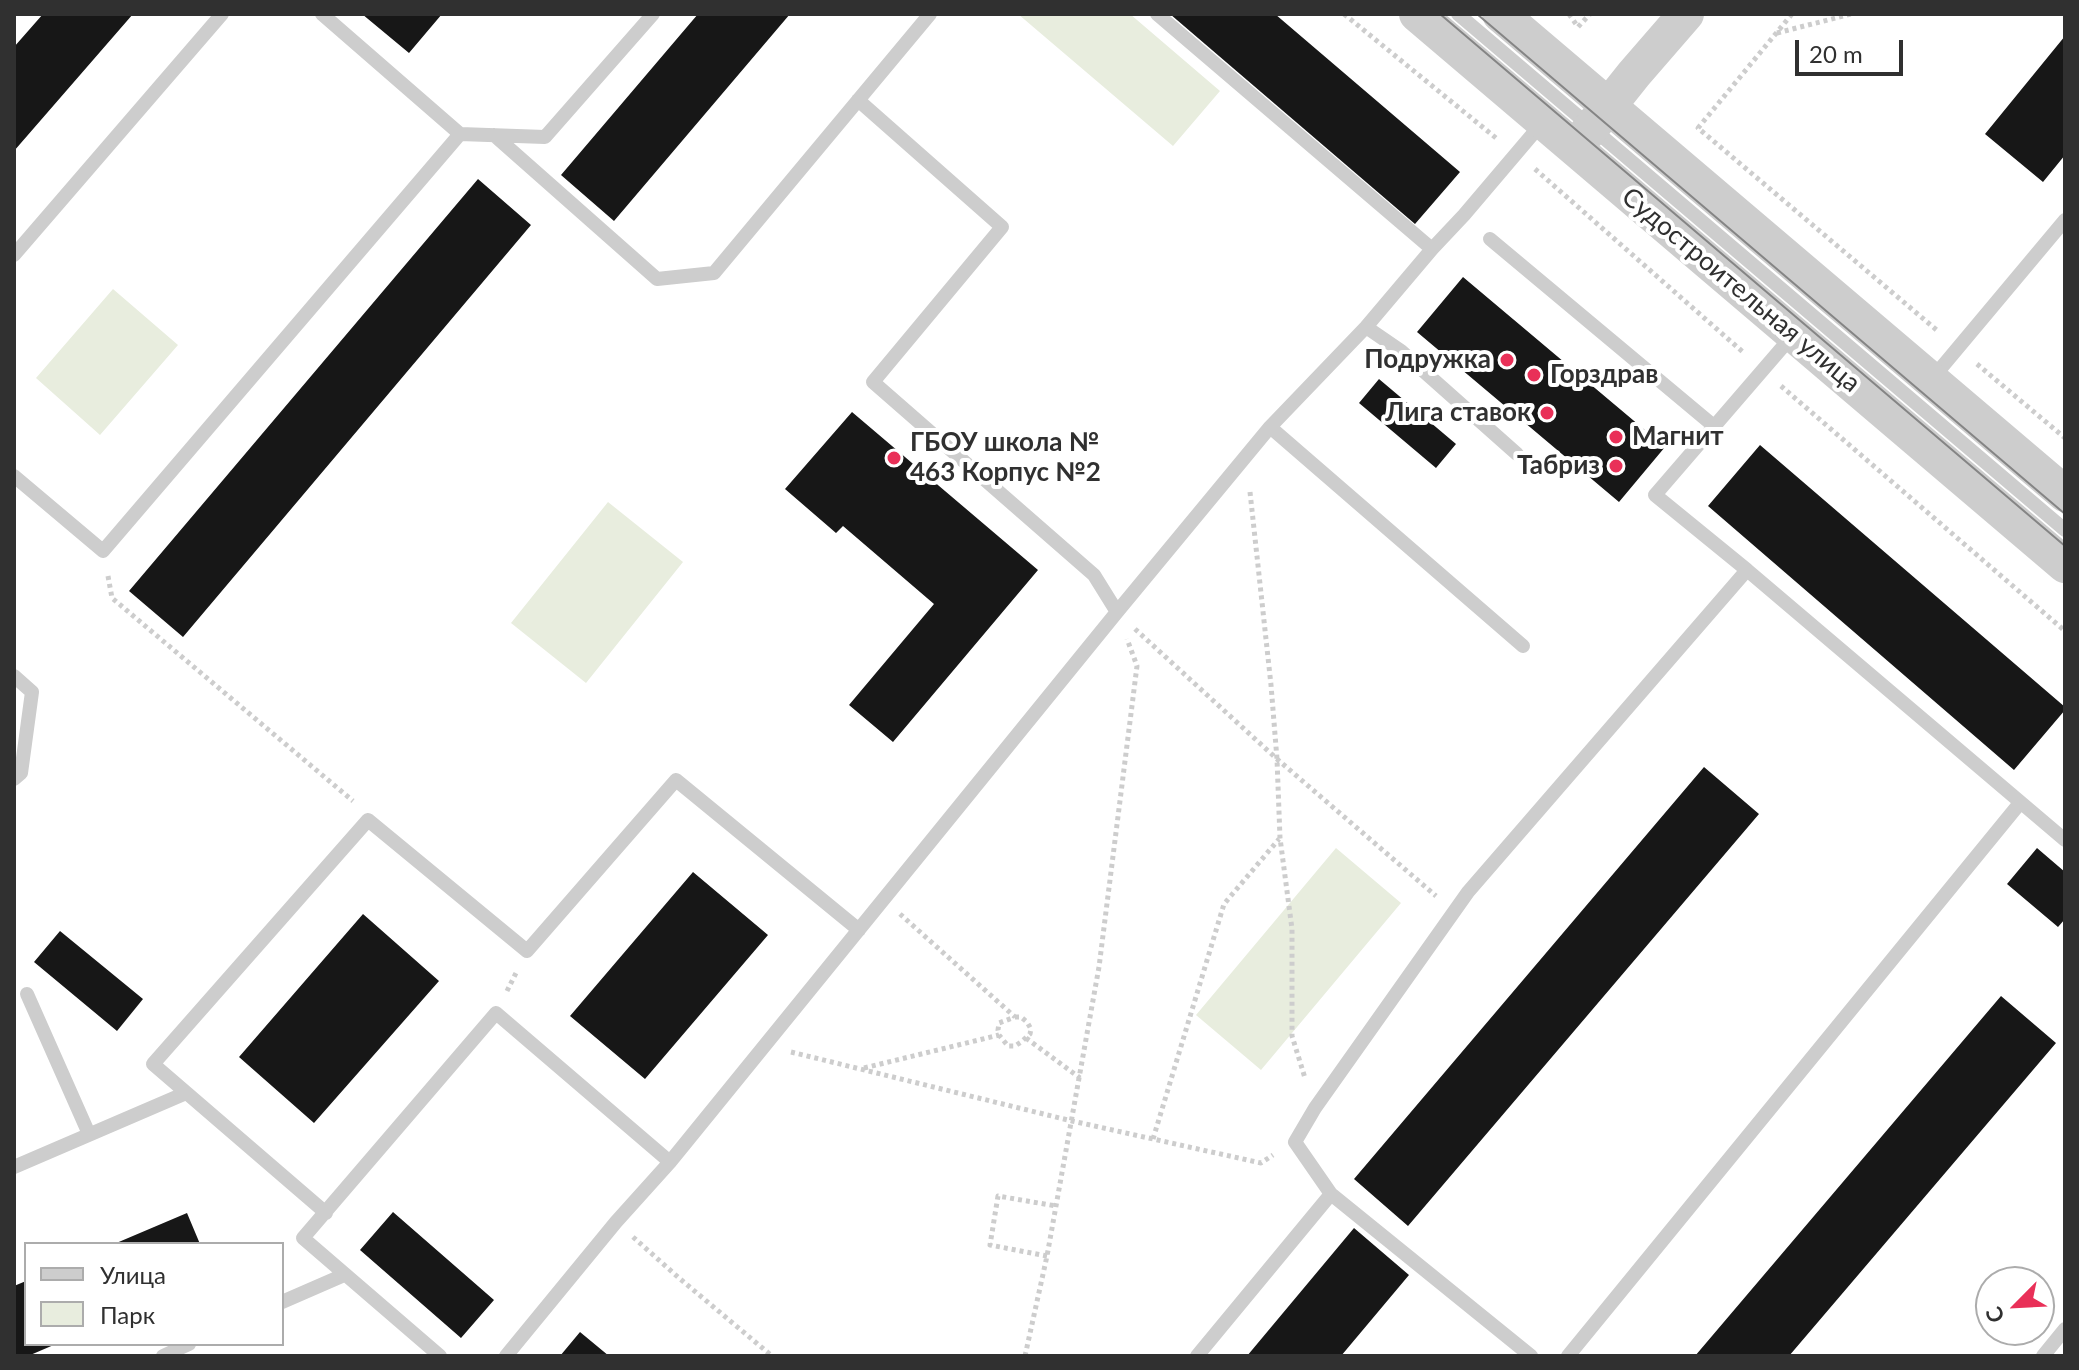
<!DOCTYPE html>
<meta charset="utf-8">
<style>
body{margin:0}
#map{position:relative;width:2079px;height:1370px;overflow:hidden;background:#fff;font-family:Lato,sans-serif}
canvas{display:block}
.frame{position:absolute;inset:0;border:16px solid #303030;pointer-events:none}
.legend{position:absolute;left:24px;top:1242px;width:260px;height:104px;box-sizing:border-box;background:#fff;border:2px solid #acacac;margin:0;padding:10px 14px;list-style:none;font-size:24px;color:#303030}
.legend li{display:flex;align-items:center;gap:16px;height:40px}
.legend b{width:40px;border:2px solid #acacac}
.north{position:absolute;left:1975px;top:1266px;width:80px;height:80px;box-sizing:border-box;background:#fff;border:2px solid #acacac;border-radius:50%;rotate:246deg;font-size:22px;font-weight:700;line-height:32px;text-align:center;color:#303030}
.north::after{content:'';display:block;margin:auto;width:28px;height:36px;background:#e93058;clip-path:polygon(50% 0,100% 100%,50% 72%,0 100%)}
.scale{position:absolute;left:1795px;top:40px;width:108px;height:36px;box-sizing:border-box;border:4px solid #303030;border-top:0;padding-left:10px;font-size:24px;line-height:28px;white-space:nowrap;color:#303030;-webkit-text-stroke:6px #fff;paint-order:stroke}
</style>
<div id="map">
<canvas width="2079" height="1370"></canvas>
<div class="frame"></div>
<ul class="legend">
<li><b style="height:10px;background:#cdcdcd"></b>Улица</li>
<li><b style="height:22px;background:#e8edde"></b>Парк</li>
</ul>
<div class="north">С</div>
<div class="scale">20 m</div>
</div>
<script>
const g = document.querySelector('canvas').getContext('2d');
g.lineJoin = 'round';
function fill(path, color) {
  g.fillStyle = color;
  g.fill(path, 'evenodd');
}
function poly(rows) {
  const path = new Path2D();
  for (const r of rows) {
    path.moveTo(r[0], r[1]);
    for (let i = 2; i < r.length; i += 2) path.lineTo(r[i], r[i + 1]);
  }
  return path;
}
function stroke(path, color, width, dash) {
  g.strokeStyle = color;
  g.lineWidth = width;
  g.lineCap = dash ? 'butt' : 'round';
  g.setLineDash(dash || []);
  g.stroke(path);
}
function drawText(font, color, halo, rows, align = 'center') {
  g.font = font + ' Lato,sans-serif';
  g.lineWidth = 8;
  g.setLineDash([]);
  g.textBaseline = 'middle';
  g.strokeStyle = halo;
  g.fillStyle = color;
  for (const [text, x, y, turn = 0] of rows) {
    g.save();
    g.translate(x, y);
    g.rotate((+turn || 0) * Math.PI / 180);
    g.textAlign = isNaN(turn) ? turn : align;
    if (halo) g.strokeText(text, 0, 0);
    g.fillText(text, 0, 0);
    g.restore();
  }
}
fill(poly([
 [1018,14,1130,14,1220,91,1173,146],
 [113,289,178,345,100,435,36,378],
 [608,502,683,562,586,683,511,623],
 [1336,848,1401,903,1261,1070,1196,1015]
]), '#e8edde');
fill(poly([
 [43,14,133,14,14,151,14,47],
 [362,14,442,14,409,53],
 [698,14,790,14,614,221,561,175],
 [1170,14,1275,14,1460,172,1415,224],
 [2065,36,2065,155,2043,182,1985,134],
 [478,179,531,225,183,637,129,591],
 [1463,277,1665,447,1619,502,1417,332],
 [1379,379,1456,444,1436,468,1359,403],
 [852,412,1038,570,893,742,849,705,934,604,843,526,836,533,785,489],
 [1760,445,2065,707,2065,710,2014,770,1708,506],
 [1704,767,1759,814,1408,1226,1354,1179],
 [2037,848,2065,872,2065,919,2058,927,2007,884],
 [693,872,768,935,645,1079,570,1016],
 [363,914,439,981,314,1123,239,1057],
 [60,931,143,999,117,1031,34,962],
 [2001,996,2056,1043,1789,1356,1695,1356],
 [393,1212,494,1300,461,1338,360,1250],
 [187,1213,200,1244,114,1244],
 [1354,1228,1409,1275,1341,1356,1247,1356],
 [26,1281,26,1344,56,1344,28,1356,14,1356,14,1286],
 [580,1332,609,1356,560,1356]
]), '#171717');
stroke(poly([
 [1344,14,1496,138],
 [1569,14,1578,27,1590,14],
 [1792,14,1698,128,1939,332],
 [1777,33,1851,14],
 [1535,169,1744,353],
 [1977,364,2065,438],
 [1781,386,2065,631],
 [1250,492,1271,685,1277,759,1280,838,1292,929,1292,1036,1305,1078],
 [108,576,112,598,353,801],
 [1135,629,1277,759,1436,896],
 [900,914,1015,1017],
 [507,991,517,971],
 [1015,1017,1021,1017,1027,1022,1031,1029,1030,1034,1021,1042,1015,1046,1008,1046,999,1035,998,1030,999,1023,1015,1017],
 [1026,1038,1080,1078],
 [791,1052,1072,1121,1261,1163,1273,1155],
 [864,1068,999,1035],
 [1153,1139,1224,904,1279,839],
 [633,1237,679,1278,772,1356],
 [1047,1256,990,1245,998,1196,1056,1206],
 [1025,1356,1047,1256,1099,967,1137,666,1127,639]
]), '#cdcdcd', 5, [4, 4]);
stroke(poly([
 [322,14,460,134],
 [1157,14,1432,249],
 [1458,14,2065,530],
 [858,100,1002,227,873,382,1094,575,1117,612],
 [494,135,657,279,714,273,930,14],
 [1490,239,1715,427],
 [14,255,222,14],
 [1366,327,1401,351,1517,454],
 [1931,380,2065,220],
 [1270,427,1523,646],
 [14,476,103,551,460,134,545,137,653,14],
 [1747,570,2065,840],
 [14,676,32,692,21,773,14,779],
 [27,994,89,1134],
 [14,1167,186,1093],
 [1331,1194,1531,1356],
 [326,1213,153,1064,368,820,527,951,676,780,859,930],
 [282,1302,344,1275],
 [163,1356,189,1344],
 [440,1356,303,1238,496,1013,670,1162],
 [506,1356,616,1222,670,1162,1117,612,1270,427,1366,327,1432,249,1464,215,1543,122],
 [1197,1356,1331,1194,1295,1142,1315,1108,1468,892,1747,570,1655,495,1793,335],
 [1568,1356,2020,803],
 [2043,1356,2065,1329]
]), '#cdcdcd', 14);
stroke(poly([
 [1417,14,2065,565],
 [1500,14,2065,494],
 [1575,148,1634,74,1686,14]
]), '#cdcdcd', 36);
stroke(poly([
 [1440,14,2065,546],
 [1477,14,2065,514]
]), '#858585', 2);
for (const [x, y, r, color] of [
 [1507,360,8,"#e93058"],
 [1534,375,8,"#e93058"],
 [1547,413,8,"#e93058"],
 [1616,437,8,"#e93058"],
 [894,458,8,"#e93058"],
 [1616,466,8,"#e93058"]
]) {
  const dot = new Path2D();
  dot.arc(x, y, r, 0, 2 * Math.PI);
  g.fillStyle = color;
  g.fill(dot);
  stroke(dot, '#fff', 3);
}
drawText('26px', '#303030', '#fff', [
 ["Судостроительная улица",1741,290,40]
]);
drawText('bold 26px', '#303030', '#fff', [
 ["Подружка",1491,360],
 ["Горздрав",1550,375,"left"],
 ["Лига ставок",1531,413],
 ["Магнит",1632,437,"left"],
 ["ГБОУ школа №",910,443,"left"],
 ["463 Корпус №2",910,473,"left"],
 ["Табриз",1600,466]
], 'right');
</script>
